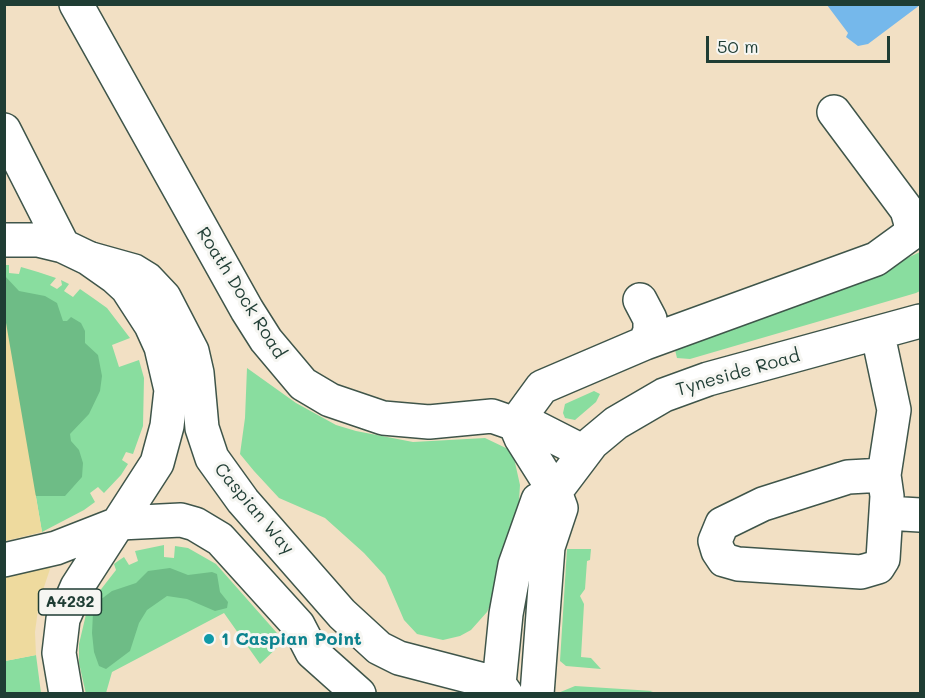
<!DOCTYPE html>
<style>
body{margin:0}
#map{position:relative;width:925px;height:698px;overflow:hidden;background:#f2e0c4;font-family:Mali,sans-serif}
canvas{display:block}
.frame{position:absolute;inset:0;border:6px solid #1f3d34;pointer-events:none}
.scale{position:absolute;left:706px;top:36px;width:184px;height:27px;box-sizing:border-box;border:3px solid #1f3d34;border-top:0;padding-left:8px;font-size:18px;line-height:21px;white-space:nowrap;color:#1f3d34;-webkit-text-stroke:4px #f6f6f2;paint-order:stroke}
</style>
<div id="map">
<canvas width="925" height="698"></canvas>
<div class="frame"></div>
<div class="scale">50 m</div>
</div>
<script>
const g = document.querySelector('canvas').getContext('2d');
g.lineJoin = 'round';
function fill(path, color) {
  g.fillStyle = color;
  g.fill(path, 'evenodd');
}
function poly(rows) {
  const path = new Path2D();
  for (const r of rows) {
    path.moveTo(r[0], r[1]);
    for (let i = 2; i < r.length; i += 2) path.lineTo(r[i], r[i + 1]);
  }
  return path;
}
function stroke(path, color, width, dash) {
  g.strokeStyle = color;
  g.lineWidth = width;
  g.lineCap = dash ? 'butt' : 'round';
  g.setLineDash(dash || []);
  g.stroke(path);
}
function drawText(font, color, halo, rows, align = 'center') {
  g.font = font + ' Mali,sans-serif';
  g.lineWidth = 6;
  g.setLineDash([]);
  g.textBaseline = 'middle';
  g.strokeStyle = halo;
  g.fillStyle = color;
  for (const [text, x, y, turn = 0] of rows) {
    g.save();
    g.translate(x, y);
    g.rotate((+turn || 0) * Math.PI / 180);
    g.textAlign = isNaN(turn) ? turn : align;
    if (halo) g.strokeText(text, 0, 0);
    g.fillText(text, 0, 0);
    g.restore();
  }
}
fill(poly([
 [920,252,920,291,916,293,690,359,677,358,675,350,875,273],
 [4,265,9,265,9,273,19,274,21,267,38,272,56,278,50,285,57,289,62,285,61,280,69,284,64,291,73,297,80,289,93,298,107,308,130,338,112,345,119,367,139,360,144,378,143,426,133,454,126,452,122,460,128,464,121,475,104,493,98,487,90,493,95,502,84,510,42,532,5,317],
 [247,368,296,403,336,425,356,431,413,442,485,438,508,449,514,458,520,485,518,516,493,599,487,612,471,630,460,636,443,640,417,634,404,620,385,576,364,553,325,518,279,498,254,471,240,454,245,418],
 [594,391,600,394,596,402,575,420,565,418,563,413,565,404],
 [164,545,164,557,174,558,175,546,188,548,216,564,284,641,260,664,224,613,112,672,106,693,86,694,79,663,79,644,88,606,116,570,114,564,118,561,124,557,129,565,138,561,135,551],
 [567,549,591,549,590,560,587,561,585,589,580,596,584,604,581,657,591,658,601,669,566,666,560,661],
 [36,655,41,693,5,693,5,661],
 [575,686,653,691,644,694,558,693]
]), '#89dd9f');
fill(poly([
 [4,275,19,291,45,296,57,303,63,321,67,321,71,317,81,323,85,331,85,343,98,355,102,376,100,391,89,414,70,434,71,441,79,450,83,463,82,477,65,496,36,496,26,485,5,391],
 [170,568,188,575,212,572,217,574,220,592,228,602,227,608,215,611,187,599,167,596,147,610,139,623,130,651,106,669,99,666,94,652,92,633,93,613,100,600,112,591,136,583,148,571]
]), '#6ebc86');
fill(poly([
 [5,317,42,532,5,541,4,541],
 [51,566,39,602,35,632,36,655,5,661,5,572]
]), '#eeda9e');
fill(poly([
 [827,5,920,5,868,44,858,46,846,37,848,33]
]), '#75b8eb');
const minor = poly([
 [76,4,247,310,266,340,303,384,330,400,383,418,429,422,492,416,515,424,531,425,584,452],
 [91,259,134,271,147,279,164,297,192,351,197,373,202,428,212,458,243,501,342,614,379,648,399,658,499,684,506,694],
 [878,335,894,410,884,475,887,496,883,559,878,567,861,572,738,564,724,560,718,551,715,541,722,524,763,504,848,477,884,475],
 [645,343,876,259,909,235,911,224,907,210,834,112],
 [515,424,521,438,555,492,561,508,548,547,537,694],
 [515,424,542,387,645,343,650,331,650,319,640,300],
 [555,492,592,443,616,423,664,395,708,379,920,321],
 [886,513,920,515],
 [120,523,181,520,195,524,220,539,298,625,312,652,359,694],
 [498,694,506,614,515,565,538,500,555,492]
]);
const major = poly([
 [4,130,63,246],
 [4,240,38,240,63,246,88,258,115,277,127,288,151,325,161,347,171,390,167,426,157,463,77,587,63,619,59,653,66,694],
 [4,560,56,548,120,523]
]);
stroke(minor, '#3f554a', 36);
stroke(major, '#3f554a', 36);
stroke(minor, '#fff', 33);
stroke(major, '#fff', 33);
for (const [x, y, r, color] of [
 [209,639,6,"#0f9aa8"]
]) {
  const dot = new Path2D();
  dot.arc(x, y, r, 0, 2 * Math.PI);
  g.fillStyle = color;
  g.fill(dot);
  stroke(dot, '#f6f6f2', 2);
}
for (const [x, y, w] of [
 [70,602,63]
]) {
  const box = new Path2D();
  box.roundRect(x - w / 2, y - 13, w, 26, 4.5);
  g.fillStyle = '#f6f6f2';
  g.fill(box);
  stroke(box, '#1f3d34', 1.5);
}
drawText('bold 16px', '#1f3d34', null, [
 ["A4232",70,602]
]);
drawText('18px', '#1f3d34', '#f6f6f2', [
 ["Roath Dock Road",241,293,58],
 ["Tyneside Road",738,373,-16],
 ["Caspian Way",254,509,50]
]);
drawText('bold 18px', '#0d838f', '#f6f6f2', [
 ["1 Caspian Point",221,639]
], 'left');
</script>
